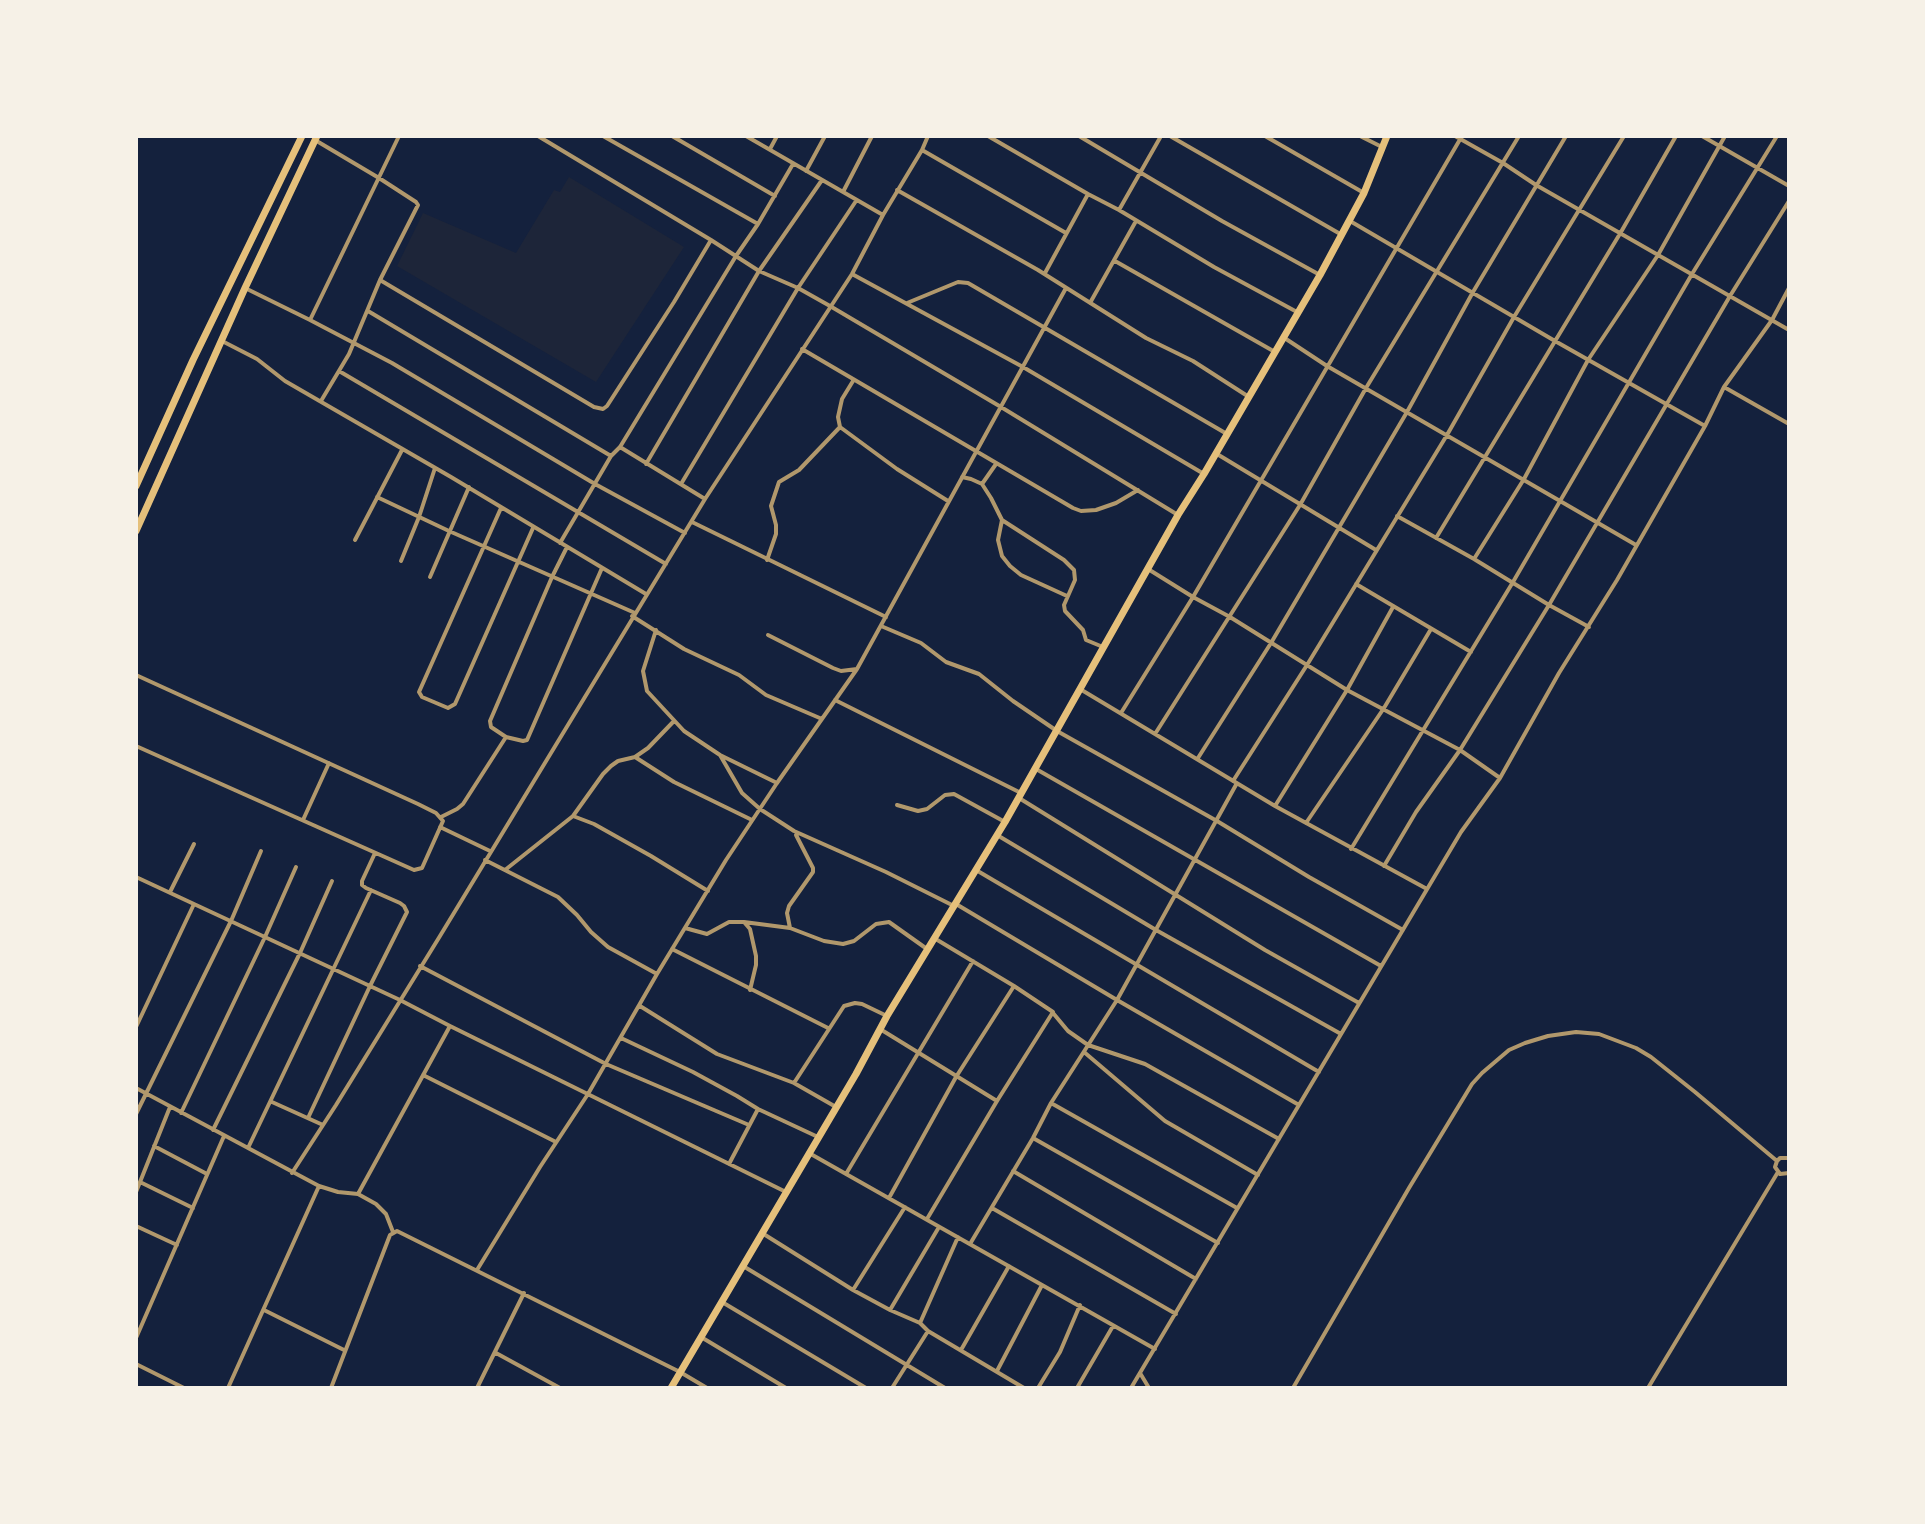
<!DOCTYPE html>
<style>
body{margin:0}
#map{position:relative;width:1925px;height:1524px;overflow:hidden;background:#14213d;font-family:"Alegreya Sans",sans-serif}
canvas{display:block}
.frame{position:absolute;inset:0;border:138px solid #f6f1e7;pointer-events:none}
</style>
<div id="map">
<canvas width="1925" height="1524"></canvas>
<div class="frame"></div>
</div>
<script>
const g = document.querySelector('canvas').getContext('2d');
g.lineJoin = 'round';
function fill(path, color) {
  g.fillStyle = color;
  g.fill(path, 'evenodd');
}
function poly(rows) {
  const path = new Path2D();
  for (const r of rows) {
    path.moveTo(r[0], r[1]);
    for (let i = 2; i < r.length; i += 2) path.lineTo(r[i], r[i + 1]);
  }
  return path;
}
function stroke(path, color, width, dash) {
  g.strokeStyle = color;
  g.lineWidth = width;
  g.lineCap = dash ? 'butt' : 'round';
  g.setLineDash(dash || []);
  g.stroke(path);
}
fill(poly([
 [569,177,684,247,596,382,397,266,423,213,516,253,554,190,560,192]
]), '#1d2539');
stroke(poly([
 [538,136,711,240,759,271,798,288,830,306,1001,407,1178,515],
 [603,136,758,224],
 [672,136,775,196],
 [746,136,883,215],
 [988,136,1088,194,1119,210,1214,267,1297,312],
 [1079,136,1222,221,1320,275],
 [1170,136,1342,235],
 [1265,136,1364,193],
 [1360,136,1382,147],
 [1455,136,1503,163,1536,185,1789,330],
 [1702,136,1789,186],
 [315,140,379,178,416,202,418,205,380,280,349,354,321,401],
 [770,149,777,136],
 [922,150,1066,233],
 [806,171,825,136],
 [897,190,1038,270,1146,338,1193,361,1249,397],
 [843,192,872,136],
 [1119,210,1161,136],
 [1350,221,1555,341,1705,426],
 [1115,261,1275,352],
 [1045,273,1088,194],
 [852,274,1023,367,1204,474],
 [380,280,594,407,603,409,607,406,674,302,711,240],
 [245,288,310,320,392,363,595,484,685,533],
 [907,303,958,282,968,283,1227,434],
 [1090,303,1136,221],
 [368,311,611,456],
 [310,320,399,136],
 [1283,337,1327,366,1636,545],
 [222,341,257,359,285,381,451,477,646,594],
 [802,349,1073,508,1081,511,1096,510,1116,503,1138,490],
 [339,371,666,564],
 [853,381,842,399,838,417,840,427,897,469,948,501],
 [1724,387,1789,424],
 [620,447,705,499],
 [1217,454,1376,550],
 [646,464,759,271,822,180],
 [962,477,971,479,982,484,991,498,1002,520,1064,560,1074,570,1075,580,1064,605,1065,611,1083,630,1086,640,1103,647],
 [681,484,798,288,856,201],
 [982,484,996,464],
 [377,497,449,531,635,613],
 [501,508,419,692,422,697,448,708,455,704,533,528],
 [1397,516,1474,559,1549,605,1589,627],
 [1002,520,998,540,1002,556,1010,566,1021,575,1067,596],
 [692,522,886,617],
 [1436,538,1621,232,1676,136],
 [355,540,402,450],
 [560,543,611,456,620,447,736,256,758,224,793,164],
 [567,547,552,577,490,721,491,727,506,737,523,741,527,740,602,568],
 [1474,559,1524,479,1588,360,1658,255,1725,136],
 [767,560,776,534,776,525,771,506,779,482,799,470,840,427],
 [401,561,419,517,435,468],
 [1148,569,1193,597,1230,617,1347,690,1460,750,1500,778],
 [430,577,469,487],
 [1356,584,1471,652],
 [632,616,684,649,739,675,766,695,822,719],
 [881,626,921,643,946,662,979,674,1013,701,1057,731,1217,821,1309,877,1403,930],
 [656,630,643,671,647,691,684,731,720,755,777,783],
 [768,635,833,668,841,671,857,669],
 [136,675,418,804,436,813,443,821,422,868,414,870,136,746],
 [1080,689,1275,806,1427,889],
 [835,700,1021,793],
 [1121,713,1193,597,1462,136],
 [1155,734,1300,505,1366,388,1519,136],
 [720,755,742,793,760,809,794,831,886,872,954,906],
 [635,757,674,782,752,820],
 [1198,758,1271,643,1407,412,1473,292,1566,136],
 [1036,769,1381,966],
 [1233,781,1307,665,1447,435,1514,317,1624,136],
 [1019,798,1265,950,1359,1003],
 [897,805,918,811,927,809,945,795,954,794,1005,822],
 [1275,806,1347,690,1393,607],
 [573,816,603,774,611,766,618,761,635,757,648,748,674,721],
 [441,817,457,809,463,804,506,737],
 [303,820,329,763],
 [1306,823,1384,708,1431,629],
 [440,827,490,851],
 [997,835,1156,930,1341,1034],
 [1351,849,1513,582,1692,274,1777,136],
 [485,860,558,897,577,915,591,932,608,947,657,974],
 [1384,866,1416,812,1460,750,1549,605,1730,296,1789,201],
 [505,870,573,816,594,824,651,856,708,891],
 [976,870,1319,1072],
 [136,877,400,1000,450,1026,786,1192],
 [170,892,194,844],
 [956,904,1117,1000,1299,1105],
 [744,922,790,928,824,941,843,944,854,941,876,924,889,922,927,949],
 [685,928,707,934,729,922,744,922,750,929,756,956,756,965,750,990],
 [790,928,787,913,789,906,813,872,813,868,796,835],
 [672,949,828,1028],
 [420,966,606,1064,749,1125],
 [640,1006,717,1054,794,1083,836,1107],
 [1053,1013,1068,1031,1088,1045,1145,1064,1279,1139],
 [136,1027,194,904],
 [880,1029,997,1101],
 [621,1038,693,1072,737,1096,758,1109,818,1137],
 [1084,1052,1165,1121,1258,1175],
 [423,1075,556,1142],
 [794,1083,844,1006,855,1003,862,1004,887,1016],
 [136,1088,319,1186,338,1192,358,1194,376,1204,386,1214,393,1232],
 [272,1102,323,1125],
 [1051,1103,1237,1208],
 [181,1113,265,937,296,867],
 [136,1114,231,921,261,851],
 [308,1118,370,986,407,912,404,906,400,903,366,888,362,885,362,881,375,853],
 [213,1130,300,953,332,881],
 [1033,1138,1218,1243],
 [154,1146,207,1174],
 [248,1148,371,890],
 [809,1153,1155,1349],
 [1789,1158,1780,1158,1777,1161,1775,1167,1780,1174,1789,1173],
 [729,1164,758,1109],
 [1013,1171,1196,1279],
 [292,1173,336,1105,440,936,705,499,852,274,883,215,922,150,928,136],
 [846,1174,973,961],
 [140,1182,193,1208],
 [136,1192,170,1107],
 [358,1194,450,1026],
 [889,1198,956,1077,1014,986],
 [992,1208,1176,1314],
 [927,1219,997,1101,1053,1012,1014,986,934,938],
 [136,1226,177,1245],
 [762,1233,853,1290,890,1310,920,1323,928,1331,1024,1388],
 [970,1244,1033,1138,1051,1103,1117,1000,1237,783],
 [743,1266,945,1388],
 [477,1270,540,1167,588,1094,657,974,726,860,777,783,857,669,1066,288],
 [853,1290,905,1207],
 [722,1302,866,1388],
 [264,1310,344,1350],
 [890,1310,939,1227],
 [920,1323,958,1237],
 [701,1337,786,1388],
 [136,1338,224,1136],
 [961,1350,1009,1266],
 [496,1353,560,1388],
 [136,1364,184,1388],
 [997,1371,1042,1285],
 [1140,1373,1149,1388],
 [228,1388,319,1186],
 [331,1388,390,1235,397,1231,680,1372,707,1388],
 [477,1388,524,1293],
 [892,1388,928,1331],
 [1038,1388,1060,1352,1080,1305],
 [1077,1388,1113,1326],
 [1131,1388,1461,832,1500,778,1559,673,1617,580,1705,426,1724,387,1772,320,1789,288],
 [1293,1388,1409,1188,1472,1084,1482,1073,1509,1050,1525,1043,1548,1036,1576,1032,1599,1034,1636,1048,1651,1057,1695,1092,1777,1161],
 [1648,1388,1778,1172]
]), '#b1986c', 4);
stroke(poly([
 [671,1388,856,1074,887,1016,1005,822,1178,515,1204,474,1320,275,1364,193,1387,136]
]), '#e5c07b', 7);
stroke(poly([
 [136,486,193,360,302,136],
 [136,531,245,288,317,136]
]), '#e5c07b', 7);
</script>
